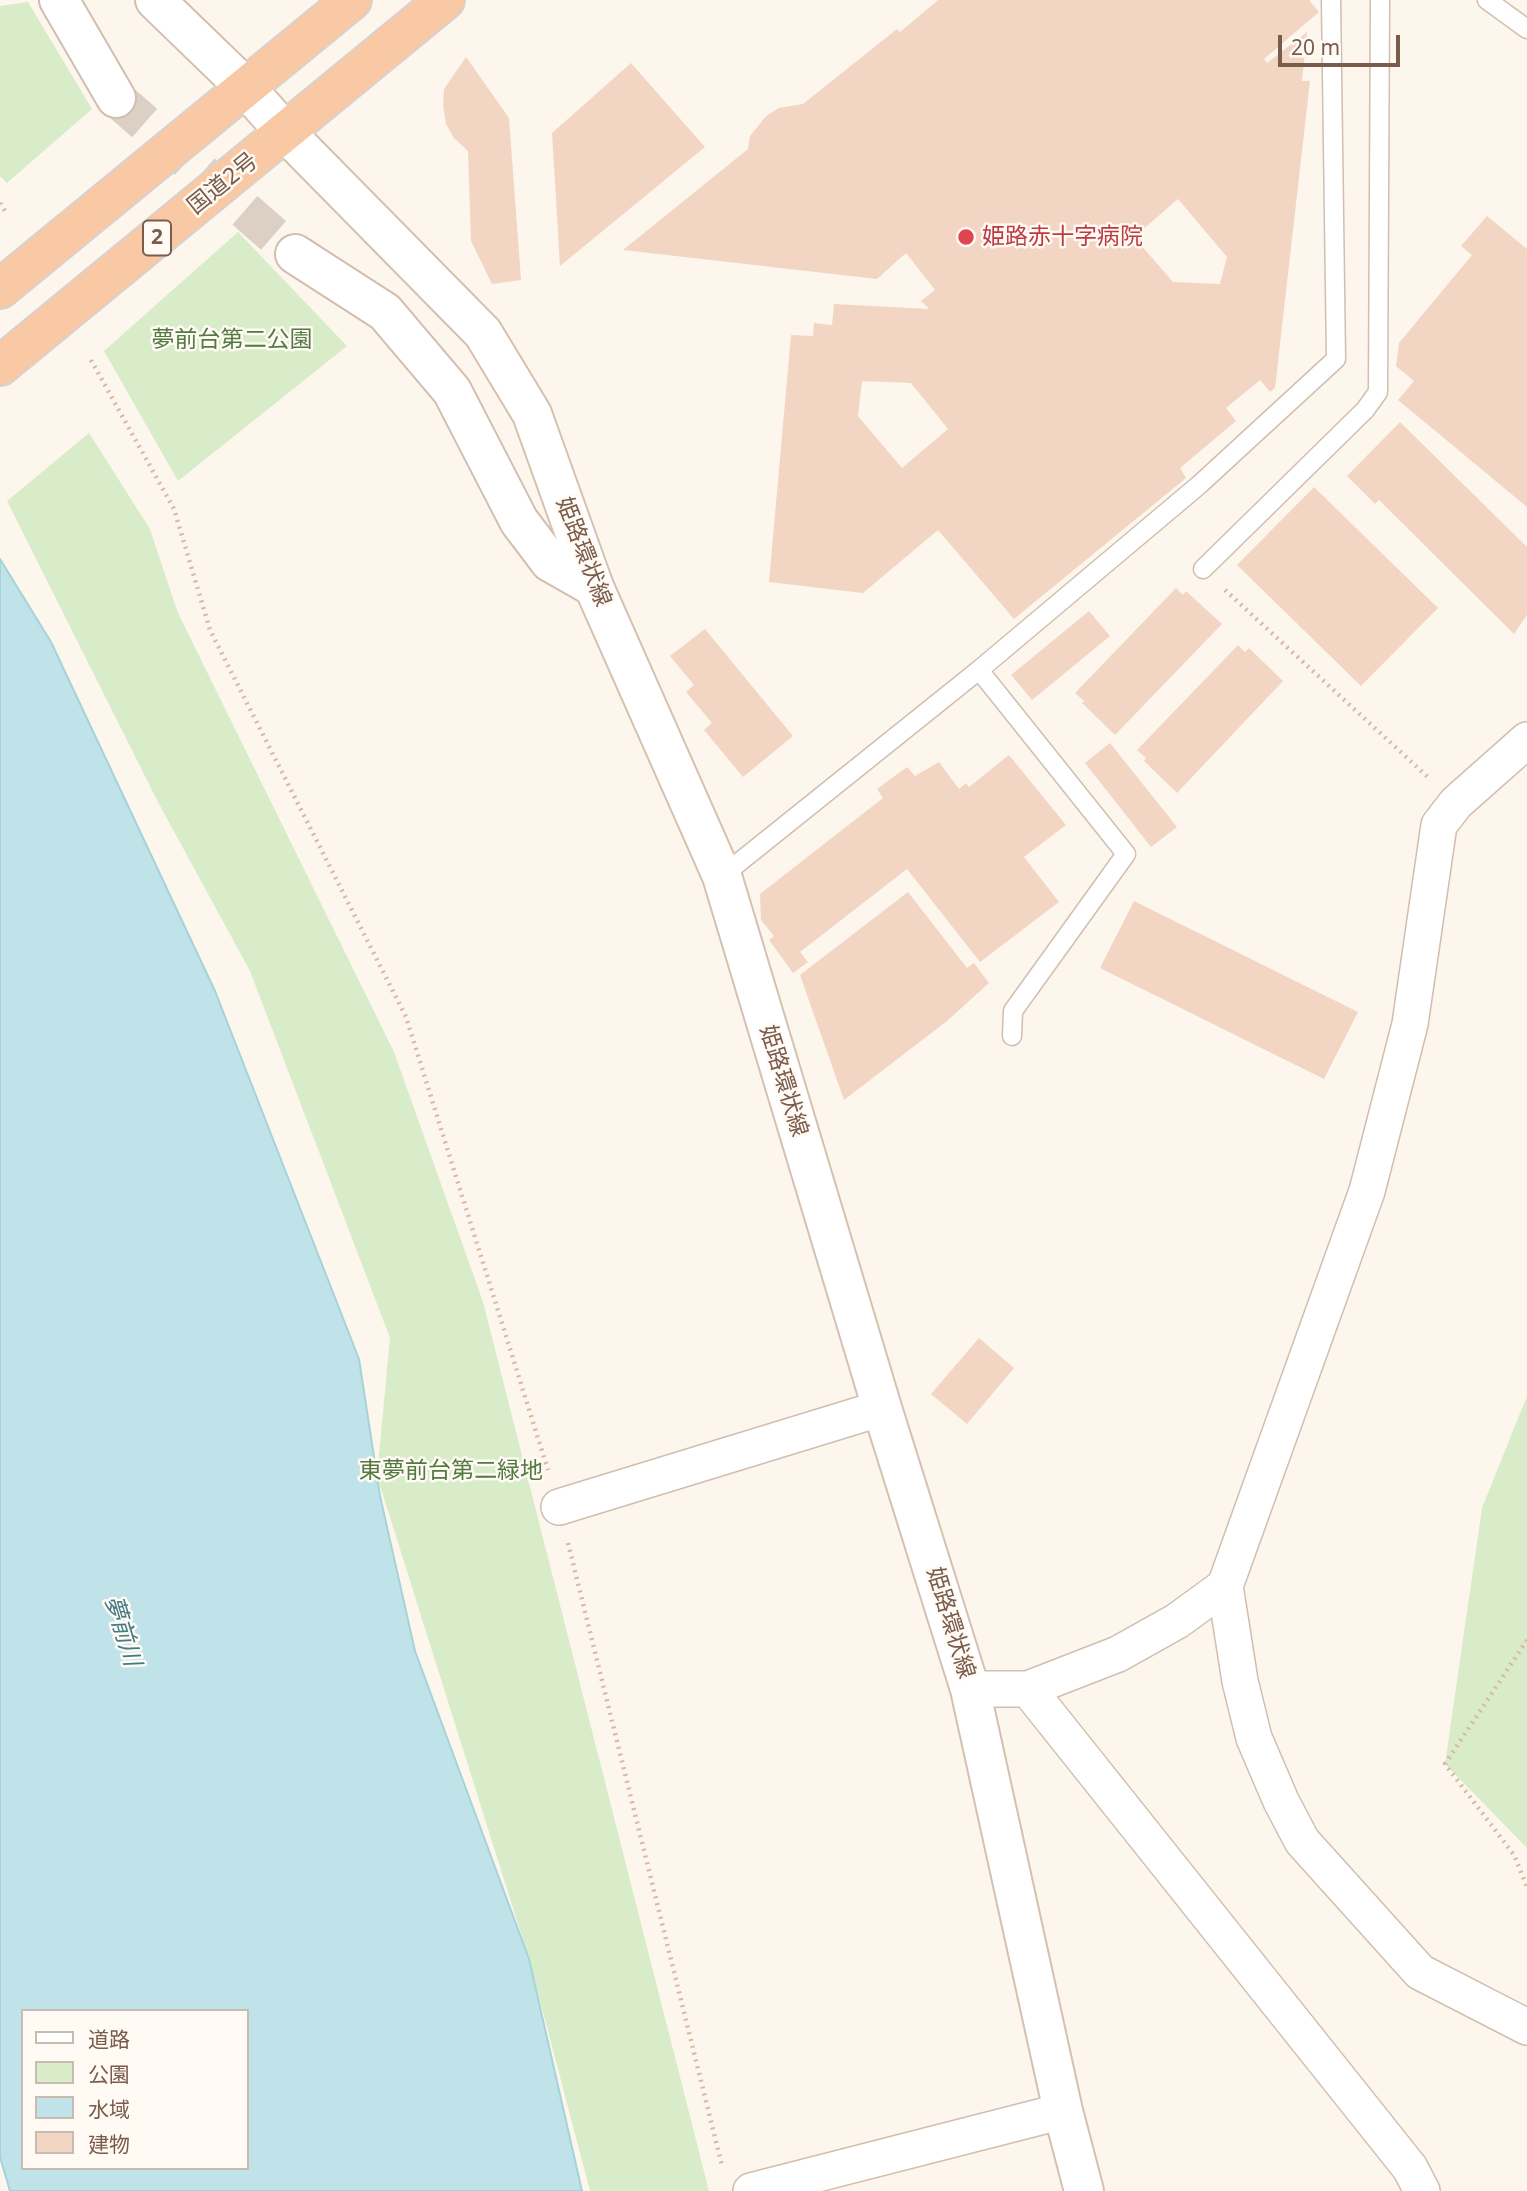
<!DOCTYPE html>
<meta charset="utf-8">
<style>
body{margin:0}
#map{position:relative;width:1527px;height:2191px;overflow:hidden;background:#fdf6ec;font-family:"Noto Sans","Noto Sans JP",sans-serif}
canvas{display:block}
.legend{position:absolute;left:21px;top:2009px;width:228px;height:161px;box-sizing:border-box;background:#fffaf3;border:2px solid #cabbb1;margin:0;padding:9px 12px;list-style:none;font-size:21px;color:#7a5c4d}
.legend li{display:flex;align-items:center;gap:14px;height:35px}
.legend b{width:35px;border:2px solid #cabbb1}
.scale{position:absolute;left:1278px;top:35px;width:122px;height:32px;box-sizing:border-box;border:4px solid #7a5c4d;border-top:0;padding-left:9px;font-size:21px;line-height:24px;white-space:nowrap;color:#7a5c4d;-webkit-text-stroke:5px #fffaf3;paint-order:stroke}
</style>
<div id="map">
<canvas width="1527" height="2191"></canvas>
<ul class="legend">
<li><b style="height:9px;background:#fff"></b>道路</li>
<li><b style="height:19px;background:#d8ecc9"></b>公園</li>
<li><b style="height:19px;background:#bfe3e8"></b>水域</li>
<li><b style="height:19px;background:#f3d5c3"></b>建物</li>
</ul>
<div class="scale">20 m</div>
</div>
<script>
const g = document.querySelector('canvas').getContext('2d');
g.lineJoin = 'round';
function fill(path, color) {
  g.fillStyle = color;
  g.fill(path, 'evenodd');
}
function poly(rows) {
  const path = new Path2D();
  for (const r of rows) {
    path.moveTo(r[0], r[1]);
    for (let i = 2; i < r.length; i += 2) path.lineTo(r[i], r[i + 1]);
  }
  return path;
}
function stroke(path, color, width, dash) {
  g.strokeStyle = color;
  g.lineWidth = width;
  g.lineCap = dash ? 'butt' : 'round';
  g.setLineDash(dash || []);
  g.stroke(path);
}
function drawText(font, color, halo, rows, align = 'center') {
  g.font = font + ' "Noto Sans","Noto Sans JP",sans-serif';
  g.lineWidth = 5;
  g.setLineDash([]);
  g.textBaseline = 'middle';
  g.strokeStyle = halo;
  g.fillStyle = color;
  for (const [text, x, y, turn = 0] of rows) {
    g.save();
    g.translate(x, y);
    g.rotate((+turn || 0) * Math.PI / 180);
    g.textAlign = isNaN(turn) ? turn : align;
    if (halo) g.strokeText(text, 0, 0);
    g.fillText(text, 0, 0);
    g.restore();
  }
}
fill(poly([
 [28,2,92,109,7,183,0,176,0,6],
 [238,232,347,346,178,481,104,351],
 [89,433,150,529,178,613,394,1052,483,1302,709,2191,590,2191,529,1959,377,1476,390,1338,250,971,159,804,7,501],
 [1527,1396,1527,1848,1445,1764,1482,1508]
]), '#d8ecc9');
const water = poly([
 [0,559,51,642,215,991,359,1359,380,1496,415,1651,529,1959,582,2191,10,2191,0,2157,0,559],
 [23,2011,247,2011,247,2168,23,2168,23,2011]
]);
fill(water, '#bfe3e8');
stroke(water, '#a5d3da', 2);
fill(poly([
 [938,0,1309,0,1319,12,1264,59,1267,63,1307,32,1302,81,1310,81,1275,388,1270,392,1260,380,1226,408,1236,421,1180,468,1186,478,1014,619,938,530,863,593,769,582,791,335,813,336,814,323,832,325,834,304,929,309,921,301,935,290,906,253,877,279,623,250,748,149,750,136,766,116,779,108,803,104,897,29,900,32],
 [1178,199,1227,257,1220,284,1173,282,1134,237],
 [862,381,911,383,948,429,902,468,858,416],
 [466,57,509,118,521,280,492,284,471,241,468,151,454,138,446,124,443,105,444,89],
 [631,63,705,147,560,266,552,133],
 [1487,216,1527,249,1527,507,1398,400,1414,381,1396,366,1399,343,1472,255,1461,246],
 [1400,422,1527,547,1527,615,1514,634,1379,500,1375,504,1347,476],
 [1314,487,1438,608,1361,686,1237,565],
 [1176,588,1183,595,1186,591,1222,624,1115,735,1082,703,1084,701,1075,693],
 [1089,611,1110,636,1032,700,1011,675],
 [705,629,793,736,743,777,704,730,712,723,686,692,694,685,670,656],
 [1238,645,1245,652,1249,648,1283,681,1177,793,1144,761,1146,758,1137,750],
 [1110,743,1177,827,1151,847,1085,763],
 [1009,755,1066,825,1024,857,1059,902,980,962,907,869,800,952,808,962,793,973,769,940,774,936,761,920,760,894,883,798,877,789,907,767,915,776,939,762,959,789,966,783,969,787],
 [908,892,967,968,974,963,989,983,947,1021,844,1100,800,975],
 [1134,901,1358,1012,1324,1079,1100,968],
 [979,1338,1014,1368,967,1424,931,1394]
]), '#f3d5c3');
stroke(poly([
 [116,98,295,254]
]), '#dcd0c4', 38, [38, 19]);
const service = poly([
 [1487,0,1527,29],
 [1203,569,1365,410,1378,392,1380,0],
 [979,670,1126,854,1013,1011,1012,1036],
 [722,876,979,670,1199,485,1336,359,1331,0]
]);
const minor = poly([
 [559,1507,882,1408],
 [1225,1586,1240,1681,1254,1738,1281,1801,1302,1841,1420,1972,1527,2027],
 [970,1689,1028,1689,1118,1654,1177,1621,1225,1586,1367,1191,1410,1024,1439,825,1456,803,1527,740],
 [1028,1689,1410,2168,1422,2191],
 [751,2191,1063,2111]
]);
const tertiary = poly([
 [59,0,116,98],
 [155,0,245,87],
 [295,254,385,312,452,391,519,521,550,562,594,587]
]);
const secondary = poly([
 [245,87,286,133,483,333,532,414,594,587,722,876,882,1408,970,1689,1063,2111,1084,2191]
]);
const trunk = poly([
 [0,289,352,0],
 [0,366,445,0]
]);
stroke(service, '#d1beb0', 21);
stroke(minor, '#d1beb0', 38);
stroke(tertiary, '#d1beb0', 42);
stroke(secondary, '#d6c0b0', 42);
stroke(trunk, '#dad1cd', 42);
stroke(poly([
 [0,203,5,211],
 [91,360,174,509,210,630,406,1017,548,1470],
 [1225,590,1430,779],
 [568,1543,722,2166],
 [1527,1640,1445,1764,1514,1855,1527,1887]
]), '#d9b8a5', 4.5, [2, 5]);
stroke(service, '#fff', 18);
stroke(minor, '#fff', 35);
stroke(tertiary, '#fff', 38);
stroke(secondary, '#fff', 38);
stroke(trunk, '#f9c8a4', 38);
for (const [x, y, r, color] of [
 [966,237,9,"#e0444e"]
]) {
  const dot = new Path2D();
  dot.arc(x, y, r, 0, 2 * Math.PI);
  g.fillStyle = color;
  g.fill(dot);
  stroke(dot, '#fffaf3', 2.5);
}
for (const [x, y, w] of [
 [157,238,28]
]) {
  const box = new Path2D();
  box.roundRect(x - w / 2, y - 17.5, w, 35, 5);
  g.fillStyle = '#fffaf3';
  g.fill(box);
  stroke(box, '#7a5c4d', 2);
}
drawText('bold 21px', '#7a5c4d', null, [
 ["2",157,238]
]);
drawText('23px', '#7a5c4d', '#fffaf3', [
 ["国道2号",223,184,-39],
 ["姫路環状線",583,552,69],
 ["姫路環状線",783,1081,73],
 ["姫路環状線",950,1623,73]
]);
drawText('23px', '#be3a42', '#fffaf3', [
 ["姫路赤十字病院",982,237]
], 'left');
drawText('23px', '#537a41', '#fffaf3', [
 ["夢前台第二公園",232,340],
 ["東夢前台第二緑地",451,1471]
]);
drawText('italic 24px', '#437c86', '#fffaf3', [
 ["夢前川",122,1631,73]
]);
</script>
